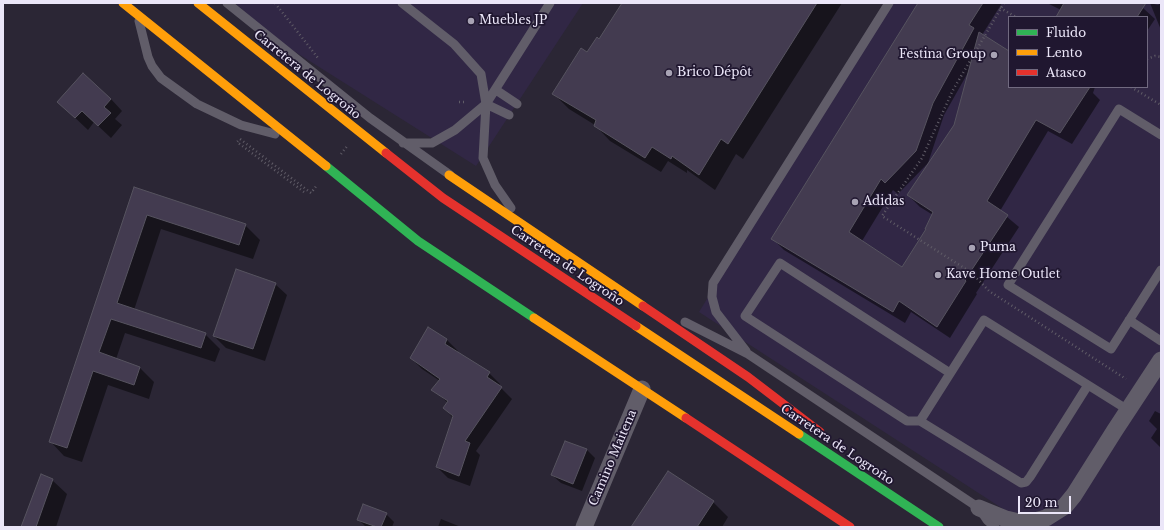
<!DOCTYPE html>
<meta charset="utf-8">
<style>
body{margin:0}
#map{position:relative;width:1164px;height:530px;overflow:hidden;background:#2b2635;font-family:"Libre Baskerville",serif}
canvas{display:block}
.frame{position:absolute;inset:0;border:4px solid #ebe6f8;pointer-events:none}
.legend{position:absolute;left:1008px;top:16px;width:140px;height:72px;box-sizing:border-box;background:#201730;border:1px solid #716a80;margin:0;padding:5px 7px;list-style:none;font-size:12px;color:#ebe6f8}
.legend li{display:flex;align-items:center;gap:8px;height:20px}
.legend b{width:20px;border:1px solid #716a80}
.scale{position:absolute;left:1018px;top:496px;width:53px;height:18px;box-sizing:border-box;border:2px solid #ebe6f8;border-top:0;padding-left:5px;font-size:12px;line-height:14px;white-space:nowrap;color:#ebe6f8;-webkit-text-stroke:3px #201730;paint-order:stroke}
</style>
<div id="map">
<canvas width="1164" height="530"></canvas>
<div class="frame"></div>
<ul class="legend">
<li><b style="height:5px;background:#30b455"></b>Fluido</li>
<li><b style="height:5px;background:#ff9f0a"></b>Lento</li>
<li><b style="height:5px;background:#e5322d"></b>Atasco</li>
</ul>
<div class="scale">20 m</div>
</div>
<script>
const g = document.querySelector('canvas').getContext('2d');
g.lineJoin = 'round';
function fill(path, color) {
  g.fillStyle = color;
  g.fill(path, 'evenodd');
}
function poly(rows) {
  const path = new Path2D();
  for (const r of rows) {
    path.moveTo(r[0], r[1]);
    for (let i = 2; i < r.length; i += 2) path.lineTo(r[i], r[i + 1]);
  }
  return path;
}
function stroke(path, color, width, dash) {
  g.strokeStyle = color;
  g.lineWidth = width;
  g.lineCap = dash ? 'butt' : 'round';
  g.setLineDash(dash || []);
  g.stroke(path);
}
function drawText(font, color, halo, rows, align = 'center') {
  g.font = font + ' "Libre Baskerville",serif';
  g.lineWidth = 3.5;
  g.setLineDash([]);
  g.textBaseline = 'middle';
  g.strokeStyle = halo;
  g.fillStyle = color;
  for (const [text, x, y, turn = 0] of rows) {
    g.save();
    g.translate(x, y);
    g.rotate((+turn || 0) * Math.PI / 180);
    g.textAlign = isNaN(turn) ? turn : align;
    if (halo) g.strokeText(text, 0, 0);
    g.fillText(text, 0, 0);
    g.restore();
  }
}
fill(poly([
 [235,3,583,3,476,166,278,41],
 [888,3,1161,3,1161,527,1031,527,699,312],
 [1009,17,1147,17,1147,87,1009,87]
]), '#312745');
fill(poly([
 [623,3,842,3,743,159,736,154,715,190,687,170,687,173,668,161,661,172,610,141,595,125,569,109,554,94,599,40],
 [919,3,1002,3,982,35,1009,53,1009,87,1095,87,1093,93,1100,100,1072,144,1048,131,1000,211,1019,227,976,293,977,294,950,338,911,312,905,323,784,250,772,238],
 [970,69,955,125,908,195,920,207,933,215,927,230,903,268,862,241,893,190,898,194,928,163,944,115],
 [1047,3,1135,3,1143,8,1155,19,1147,31,1147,17,1058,17,1061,10],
 [1150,3,1158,5,1161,3,1161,30],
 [111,99,122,111,115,119,122,125,111,138,94,122,88,130,70,113],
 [135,188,245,225,260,240,253,259,161,229,134,310,205,334,220,349,215,362,125,333,116,359,140,368,154,382,149,399,108,385,82,462,64,456,50,441],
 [275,284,287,295,265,361,226,348,214,336],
 [447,340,458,351,457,353,489,373,500,384,499,386,512,399,476,451,480,455,470,486,448,478,437,467,453,418,444,408,448,403,433,389,440,381,422,369,411,358],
 [1155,411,1161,414,1161,448,1151,438,1157,429,1149,421],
 [566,442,587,450,595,458,582,491,561,483,552,475],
 [52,480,67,494,56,527,22,527],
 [713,502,728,517,722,527,632,527],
 [386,514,394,522,392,527,366,527,359,520],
 [441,519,461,527,438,527]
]), '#0007');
const building = poly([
 [622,3,817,3,728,144,721,139,699,175,672,156,671,159,652,147,645,158,594,126,596,120,552,94,581,48,587,52,597,37,599,39,622,3],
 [918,3,983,3,969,25,974,28,933,103,916,151,885,183,881,179,849,232,902,267,926,229,925,229,933,212,907,195,954,125,979,32,1009,51,1009,87,1090,87,1060,133,1036,120,987,201,1008,215,965,280,966,281,937,327,899,301,893,312,771,239,918,3],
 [1064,3,1146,3,1137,17,1056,17,1064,3],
 [83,73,111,99,104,107,111,113,98,126,82,111,75,118,57,102,83,73],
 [134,187,246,224,239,245,147,215,117,303,206,333,201,348,111,319,99,352,140,367,134,385,93,371,67,448,49,442,134,187],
 [236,269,276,283,253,349,213,336,236,269],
 [428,327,447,339,445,344,490,372,487,377,502,387,465,441,470,443,459,476,436,467,453,416,443,408,448,401,431,390,440,379,410,358,428,327],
 [565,441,587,449,573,484,551,475,565,441],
 [668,471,714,501,697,527,631,527,668,471],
 [41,474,53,479,36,527,21,527,41,474],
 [363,504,387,513,381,527,377,527,357,520,363,504]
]);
fill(building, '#433b50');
stroke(building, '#56535f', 1);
stroke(poly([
 [275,3,318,58],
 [1004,3,953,90,922,158,882,216,972,273,989,291,1126,379],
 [1000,8,1016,17],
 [1147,59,1155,56,1161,57],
 [1131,87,1161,105],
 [459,102,467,102],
 [341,154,348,145],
 [304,192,237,142,240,139,311,193,317,185]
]), '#605c67', 2.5, [1, 3]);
stroke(poly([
 [227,3,370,118,450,175],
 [402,3,454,44,481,74,486,104,483,158,495,185,511,208],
 [139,21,148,57,152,66,161,78,197,104,241,125,275,134],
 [496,90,517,104],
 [486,104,509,115],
 [1161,135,1119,109,1008,285,1111,349,1161,270],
 [403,143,432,143,455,130,486,104,550,3],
 [1129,320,1161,341],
 [685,322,748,354,979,508,987,520,995,527],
 [746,351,716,312,712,297,713,283,889,3],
 [1088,385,1030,477,1026,482,1021,483,920,421,984,320,1128,410],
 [920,421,907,421,745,316,780,263,950,373]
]), '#615d69', 9);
stroke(poly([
 [979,508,1006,519,1019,522,1035,521,1046,518,1065,506,1074,495,1115,430,1161,360],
 [584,527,642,389]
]), '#615d69', 17);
stroke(poly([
 [326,166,418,241,534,318],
 [799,434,939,527]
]), '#30b455', 9);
stroke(poly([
 [123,3,326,166],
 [198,3,386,153],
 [449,175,643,306],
 [534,318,686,418],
 [636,326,799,434]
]), '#ff9f0a', 9);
stroke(poly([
 [386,153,443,198,636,326],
 [643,306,748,377,820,432],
 [686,418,850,527]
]), '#e5322d', 9);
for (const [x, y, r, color] of [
 [471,21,4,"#a8a3b4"],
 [994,55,4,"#a8a3b4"],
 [669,73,4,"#a8a3b4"],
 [855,202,4,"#a8a3b4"],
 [972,248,4,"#a8a3b4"],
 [938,275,4,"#a8a3b4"]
]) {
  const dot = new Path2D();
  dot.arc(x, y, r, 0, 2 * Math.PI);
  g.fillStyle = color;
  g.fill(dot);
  stroke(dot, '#201730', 1.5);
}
drawText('12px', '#ebe6f8', '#201730', [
 ["Muebles JP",479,21],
 ["Festina Group",986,55,"right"],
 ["Brico Dépôt",677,73],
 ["Adidas",863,202],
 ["Puma",980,248],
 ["Kave Home Outlet",946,275]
], 'left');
drawText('12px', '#ebe6f8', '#201730', [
 ["Carretera de Logroño",307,75,39],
 ["Carretera de Logroño",567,266,34],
 ["Carretera de Logroño",837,445,34],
 ["Camino Maitena",613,458,-67]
]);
</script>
